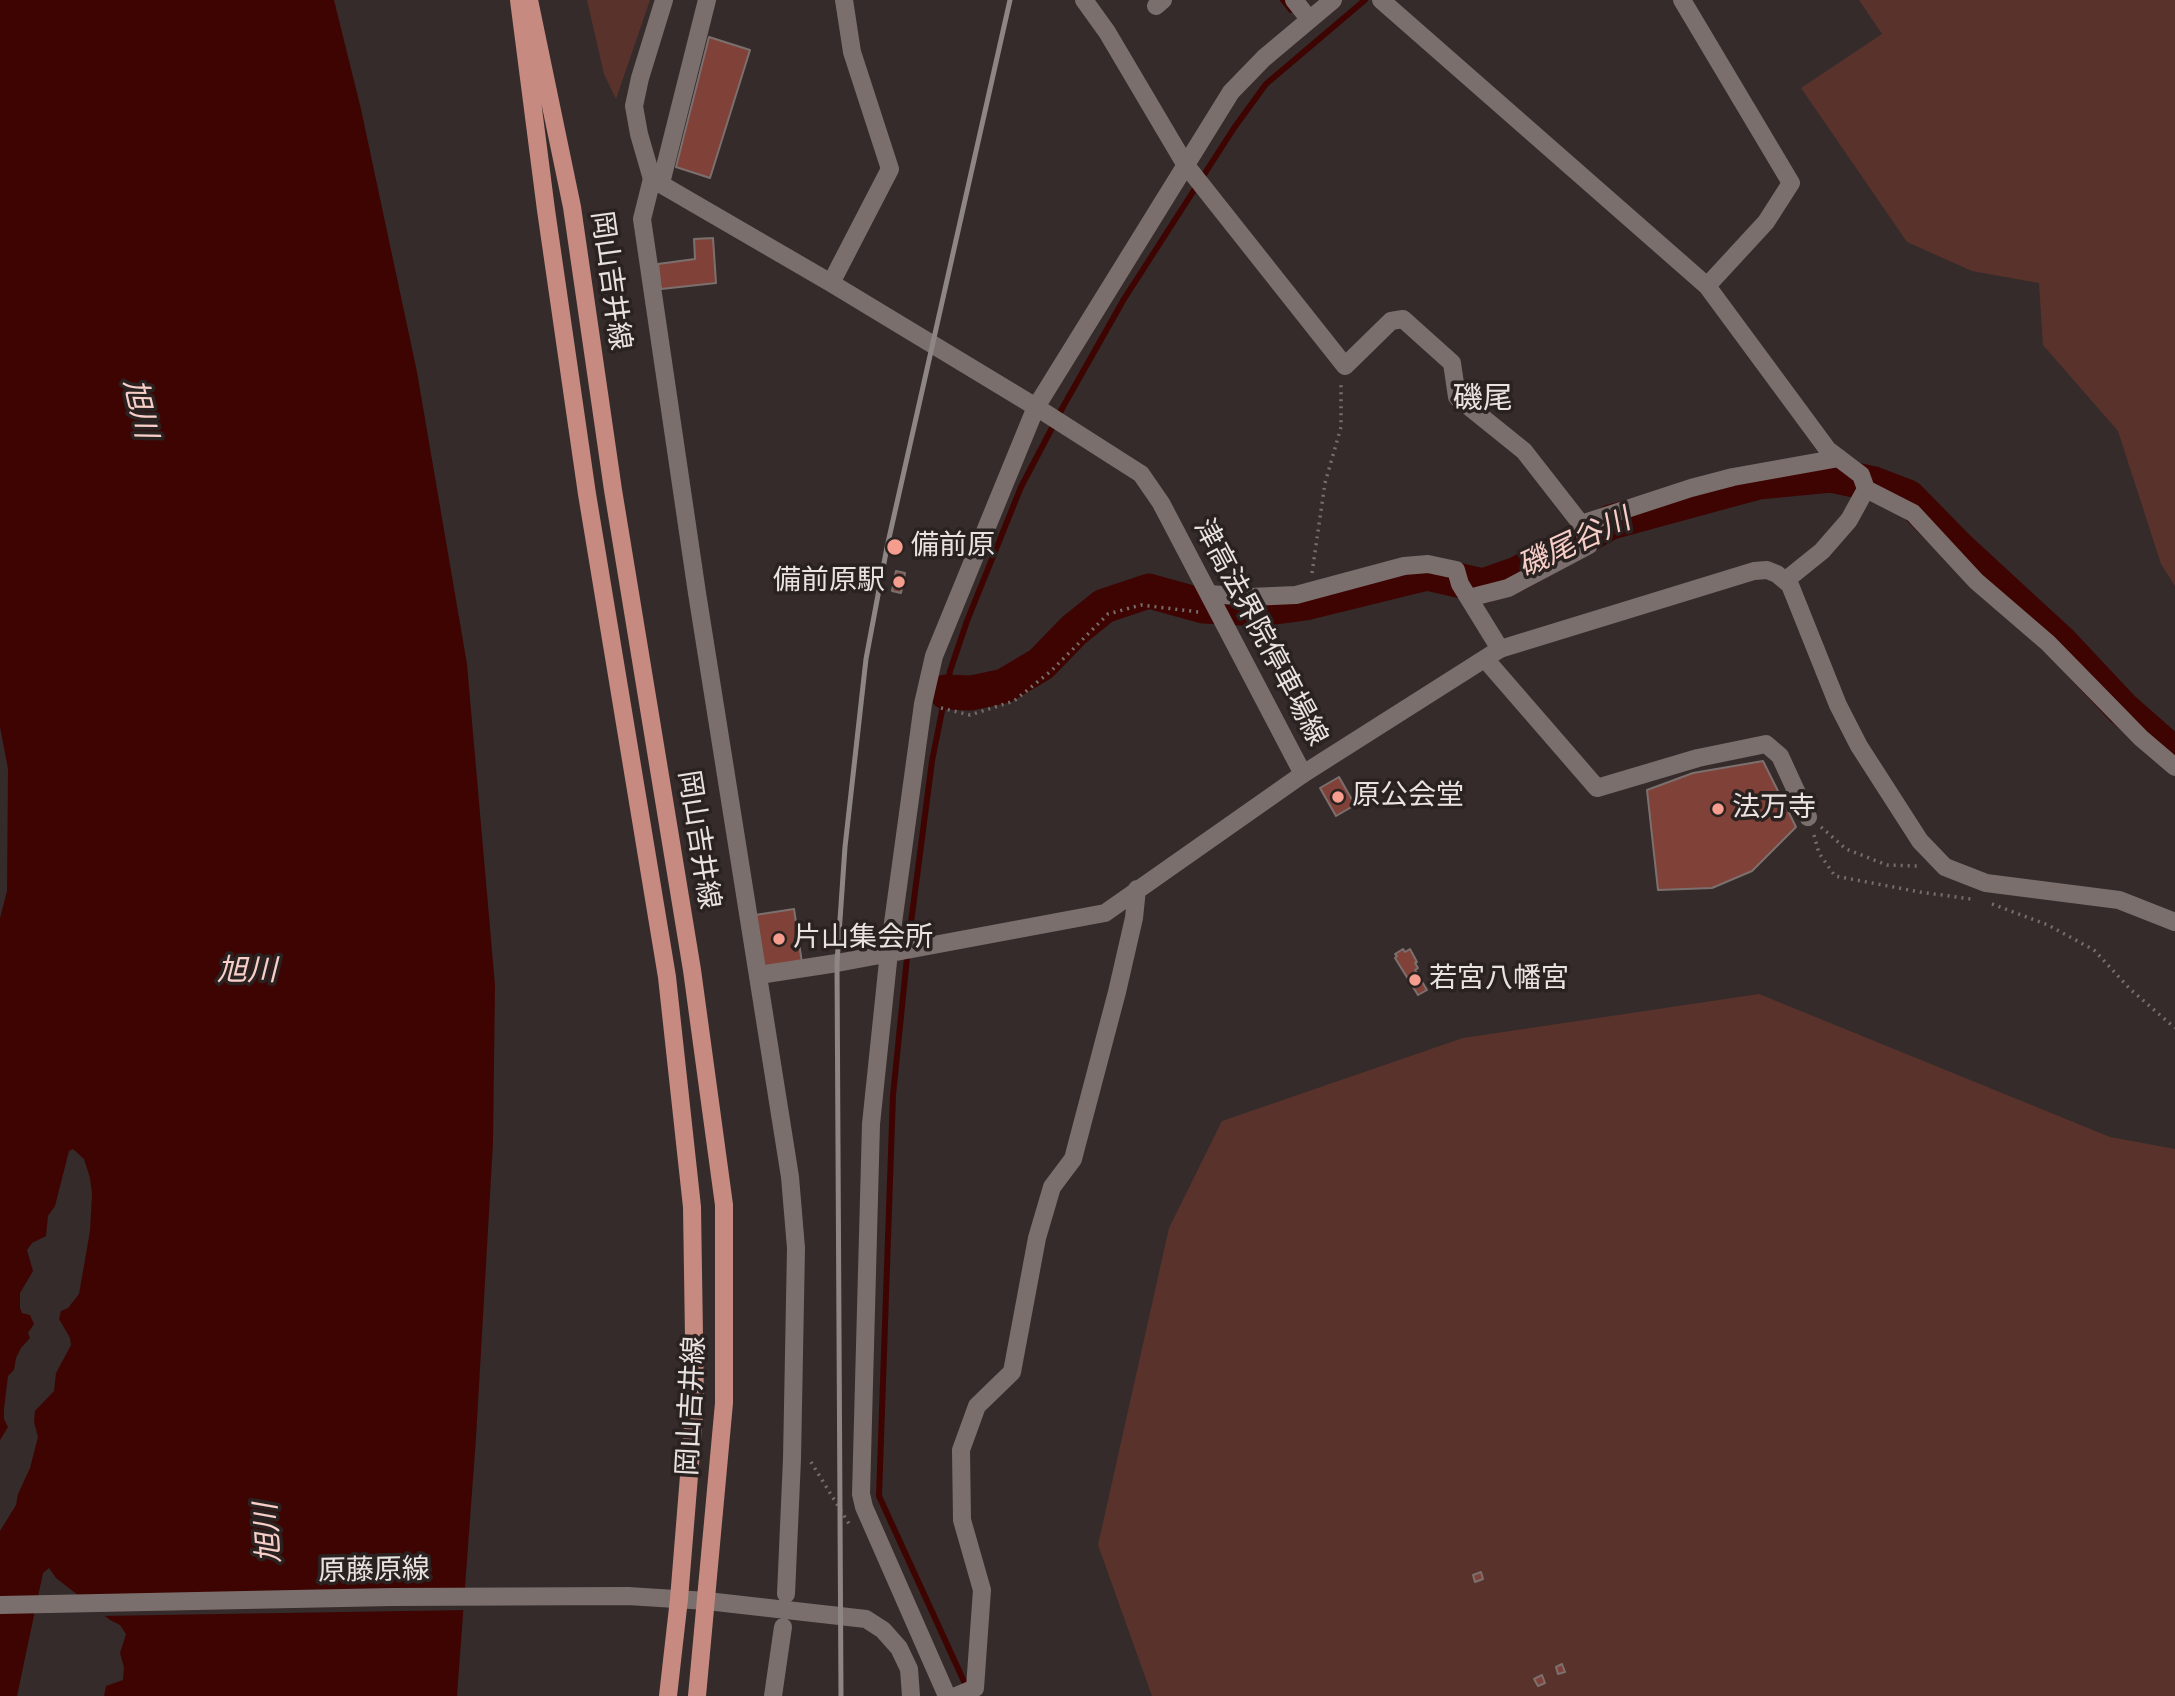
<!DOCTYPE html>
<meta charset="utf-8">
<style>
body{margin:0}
canvas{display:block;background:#342b2a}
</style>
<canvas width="2175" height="1696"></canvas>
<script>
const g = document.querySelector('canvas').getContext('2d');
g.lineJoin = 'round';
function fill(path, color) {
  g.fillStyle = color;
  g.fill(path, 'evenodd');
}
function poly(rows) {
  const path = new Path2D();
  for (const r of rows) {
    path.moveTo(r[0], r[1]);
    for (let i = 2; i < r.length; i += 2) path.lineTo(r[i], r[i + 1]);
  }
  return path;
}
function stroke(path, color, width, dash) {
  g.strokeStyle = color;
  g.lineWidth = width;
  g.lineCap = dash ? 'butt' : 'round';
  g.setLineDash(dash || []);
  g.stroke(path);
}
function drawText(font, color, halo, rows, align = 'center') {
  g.font = font + ' Jost,"Noto Sans JP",sans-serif';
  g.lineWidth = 7;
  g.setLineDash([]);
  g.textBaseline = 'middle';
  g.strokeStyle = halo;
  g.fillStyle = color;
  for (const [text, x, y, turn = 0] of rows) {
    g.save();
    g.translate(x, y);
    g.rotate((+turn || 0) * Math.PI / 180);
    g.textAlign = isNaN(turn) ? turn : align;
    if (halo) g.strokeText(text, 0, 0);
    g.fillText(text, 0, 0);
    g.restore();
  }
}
fill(poly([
 [587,0,650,0,616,99,604,74],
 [1859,0,2175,0,2175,586,2161,564,2118,431,2043,345,2039,283,1972,271,1907,242,1801,88,1882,34],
 [1759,994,2110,1137,2175,1149,2175,1696,1152,1696,1098,1545,1169,1228,1222,1121,1463,1038]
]), '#59322b');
fill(poly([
 [0,0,334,0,361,109,417,372,467,664,495,985,493,1143,476,1438,457,1696,104,1696,106,1686,123,1680,124,1667,120,1653,126,1634,120,1625,110,1620,56,1578,49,1568,43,1573,17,1696,0,1696,0,1531,16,1505,18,1494,30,1468,38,1437,34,1422,35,1411,54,1391,56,1373,71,1345,70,1338,59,1319,61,1311,68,1308,79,1294,90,1231,92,1194,90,1178,84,1159,73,1149,69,1151,55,1206,48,1216,46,1236,32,1243,27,1250,33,1271,20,1293,20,1308,22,1313,30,1315,34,1324,28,1333,30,1338,21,1348,16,1358,14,1370,8,1376,4,1409,4,1419,8,1427,0,1440,0,918,7,891,8,769,0,727]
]), '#3e0402');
fill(poly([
 [469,1590,467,1610,99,1616,74,1596]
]), '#342b2a');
stroke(poly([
 [1283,0,1291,10],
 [967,1688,879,1496,893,1095,909,938,932,761,950,671,967,621,1021,487,1064,405,1124,299,1234,128,1266,84,1365,0]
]), '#3e0402', 6);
stroke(poly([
 [946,692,971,693,1004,686,1041,664,1074,630,1104,606,1149,591,1203,606,1261,609,1305,603,1427,573,1483,586,1517,574,1611,522,1758,482,1831,475,1874,484,1908,497,1957,547,2060,642,2122,708,2175,755]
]), '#3e0402', 35);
const building = poly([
 [709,37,750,50,710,178,676,167,709,37],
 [713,238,716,283,661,289,658,264,695,259,694,239,713,238],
 [896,571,905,573,901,593,892,591,896,571],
 [1763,761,1796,827,1752,871,1712,888,1658,890,1647,790,1693,773,1763,761],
 [1339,777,1355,805,1336,816,1320,788,1339,777],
 [794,909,802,963,763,969,755,915,794,909],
 [1403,949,1405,952,1410,949,1417,962,1415,963,1418,968,1415,970,1427,990,1418,995,1395,958,1397,956,1395,954,1403,949],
 [1481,1572,1483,1579,1475,1582,1473,1575,1481,1572],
 [1562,1664,1565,1672,1558,1674,1556,1667,1562,1664],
 [1542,1675,1545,1683,1538,1686,1534,1679,1542,1675]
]);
fill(building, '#804138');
stroke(building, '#7b706e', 2);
stroke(poly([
 [1312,573,1325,483,1341,427,1341,384],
 [941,708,970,715,1014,701,1051,671,1108,614,1141,605,1199,612],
 [1821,827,1846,849,1887,865,1918,866],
 [1814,835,1819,853,1835,876,1920,892,1971,899],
 [1992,904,2048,925,2094,950,2130,989,2175,1028],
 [811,1462,851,1527]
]), '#756e6c', 3.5, [2, 5]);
stroke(poly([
 [1084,0,1107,32,1185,164,1345,366,1391,321,1403,319,1452,363,1457,397,1524,451,1581,524,1589,545,1508,588,1469,598],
 [1294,0,1309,19],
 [1381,0,1707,286,1828,450,1861,475,1866,489,1849,520,1822,551,1786,580],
 [1682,0,1791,183,1766,222,1707,286],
 [1156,6,1163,0],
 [661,183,707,0],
 [831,283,890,169,852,52,844,0],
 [1866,489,1913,513,1976,581,2048,643,2141,738,2175,767],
 [1581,524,1691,488,1733,477,1839,458],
 [1209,594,1250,597,1296,595,1404,566,1428,564,1456,570,1460,584,1500,649],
 [1486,660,1597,788,1698,758,1766,744,1780,756,1808,817],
 [759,975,837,963,1105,913,1303,774],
 [786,1594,792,1459,796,1248,790,1177,697,593,642,219,652,179,831,283,1036,407,934,656,923,704,889,952,871,1124,861,1494,864,1507,947,1696],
 [773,1696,783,1627],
 [956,1696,975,1688,982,1590,962,1520,961,1450,977,1406,1012,1372,1037,1238,1052,1187,1073,1159,1117,992,1134,918,1137,889]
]), '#7a6f6d', 18);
stroke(poly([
 [652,179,639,134,634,106,640,78,664,0],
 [707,1601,866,1619,883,1630,899,1648,909,1669,911,1696]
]), '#7a6f6d', 18);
stroke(poly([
 [1333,0,1264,58,1231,92,1036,407,1141,474,1161,503,1303,774,1500,649,1754,571,1767,570,1777,574,1790,585,1838,705,1859,746,1920,841,1945,867,1986,883,2119,900,2175,922],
 [0,1605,392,1597,628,1596,707,1601]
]), '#7a6f6d', 18);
stroke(poly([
 [519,0,546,210,587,494,667,977,692,1207,695,1402,679,1599,668,1696],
 [529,0,572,207,613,490,692,970,724,1205,724,1403,697,1696]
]), '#c68a80', 18);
stroke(poly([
 [841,1696,837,963,845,847,866,659,887,547,1010,0]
]), '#8e8685', 5);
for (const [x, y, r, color] of [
 [895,547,9,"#f59d8e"],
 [899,582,7,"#f59d8e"],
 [1338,797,7,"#f59d8e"],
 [1718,809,7,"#f59d8e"],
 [779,939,7,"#f59d8e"],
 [1415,980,7,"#f59d8e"]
]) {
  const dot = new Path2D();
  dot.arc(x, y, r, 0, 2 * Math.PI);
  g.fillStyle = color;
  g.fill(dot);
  stroke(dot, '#2a2220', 2.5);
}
drawText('28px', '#e8e2e0', '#2a2220', [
 ["岡山吉井線",609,281,82],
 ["津高法界院停車場線",1259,633,62],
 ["岡山吉井線",697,840,81],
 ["岡山吉井線",693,1406,-87],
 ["原藤原線",374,1572,-1]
]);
drawText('28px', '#e8e2e0', '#2a2220', [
 ["備前原",911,547],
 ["備前原駅",885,582,"right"],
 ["原公会堂",1352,797],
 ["法万寺",1732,809],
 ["片山集会所",793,939],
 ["若宮八幡宮",1429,980]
], 'left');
drawText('30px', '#e8e2e0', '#2a2220', [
 ["磯尾",1483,401]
]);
drawText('italic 30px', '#f8cfc8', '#2a2220', [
 ["旭川",138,409,77],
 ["磯尾谷川",1575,545,-25],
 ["旭川",247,973],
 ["旭川",270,1533,-94]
]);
</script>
